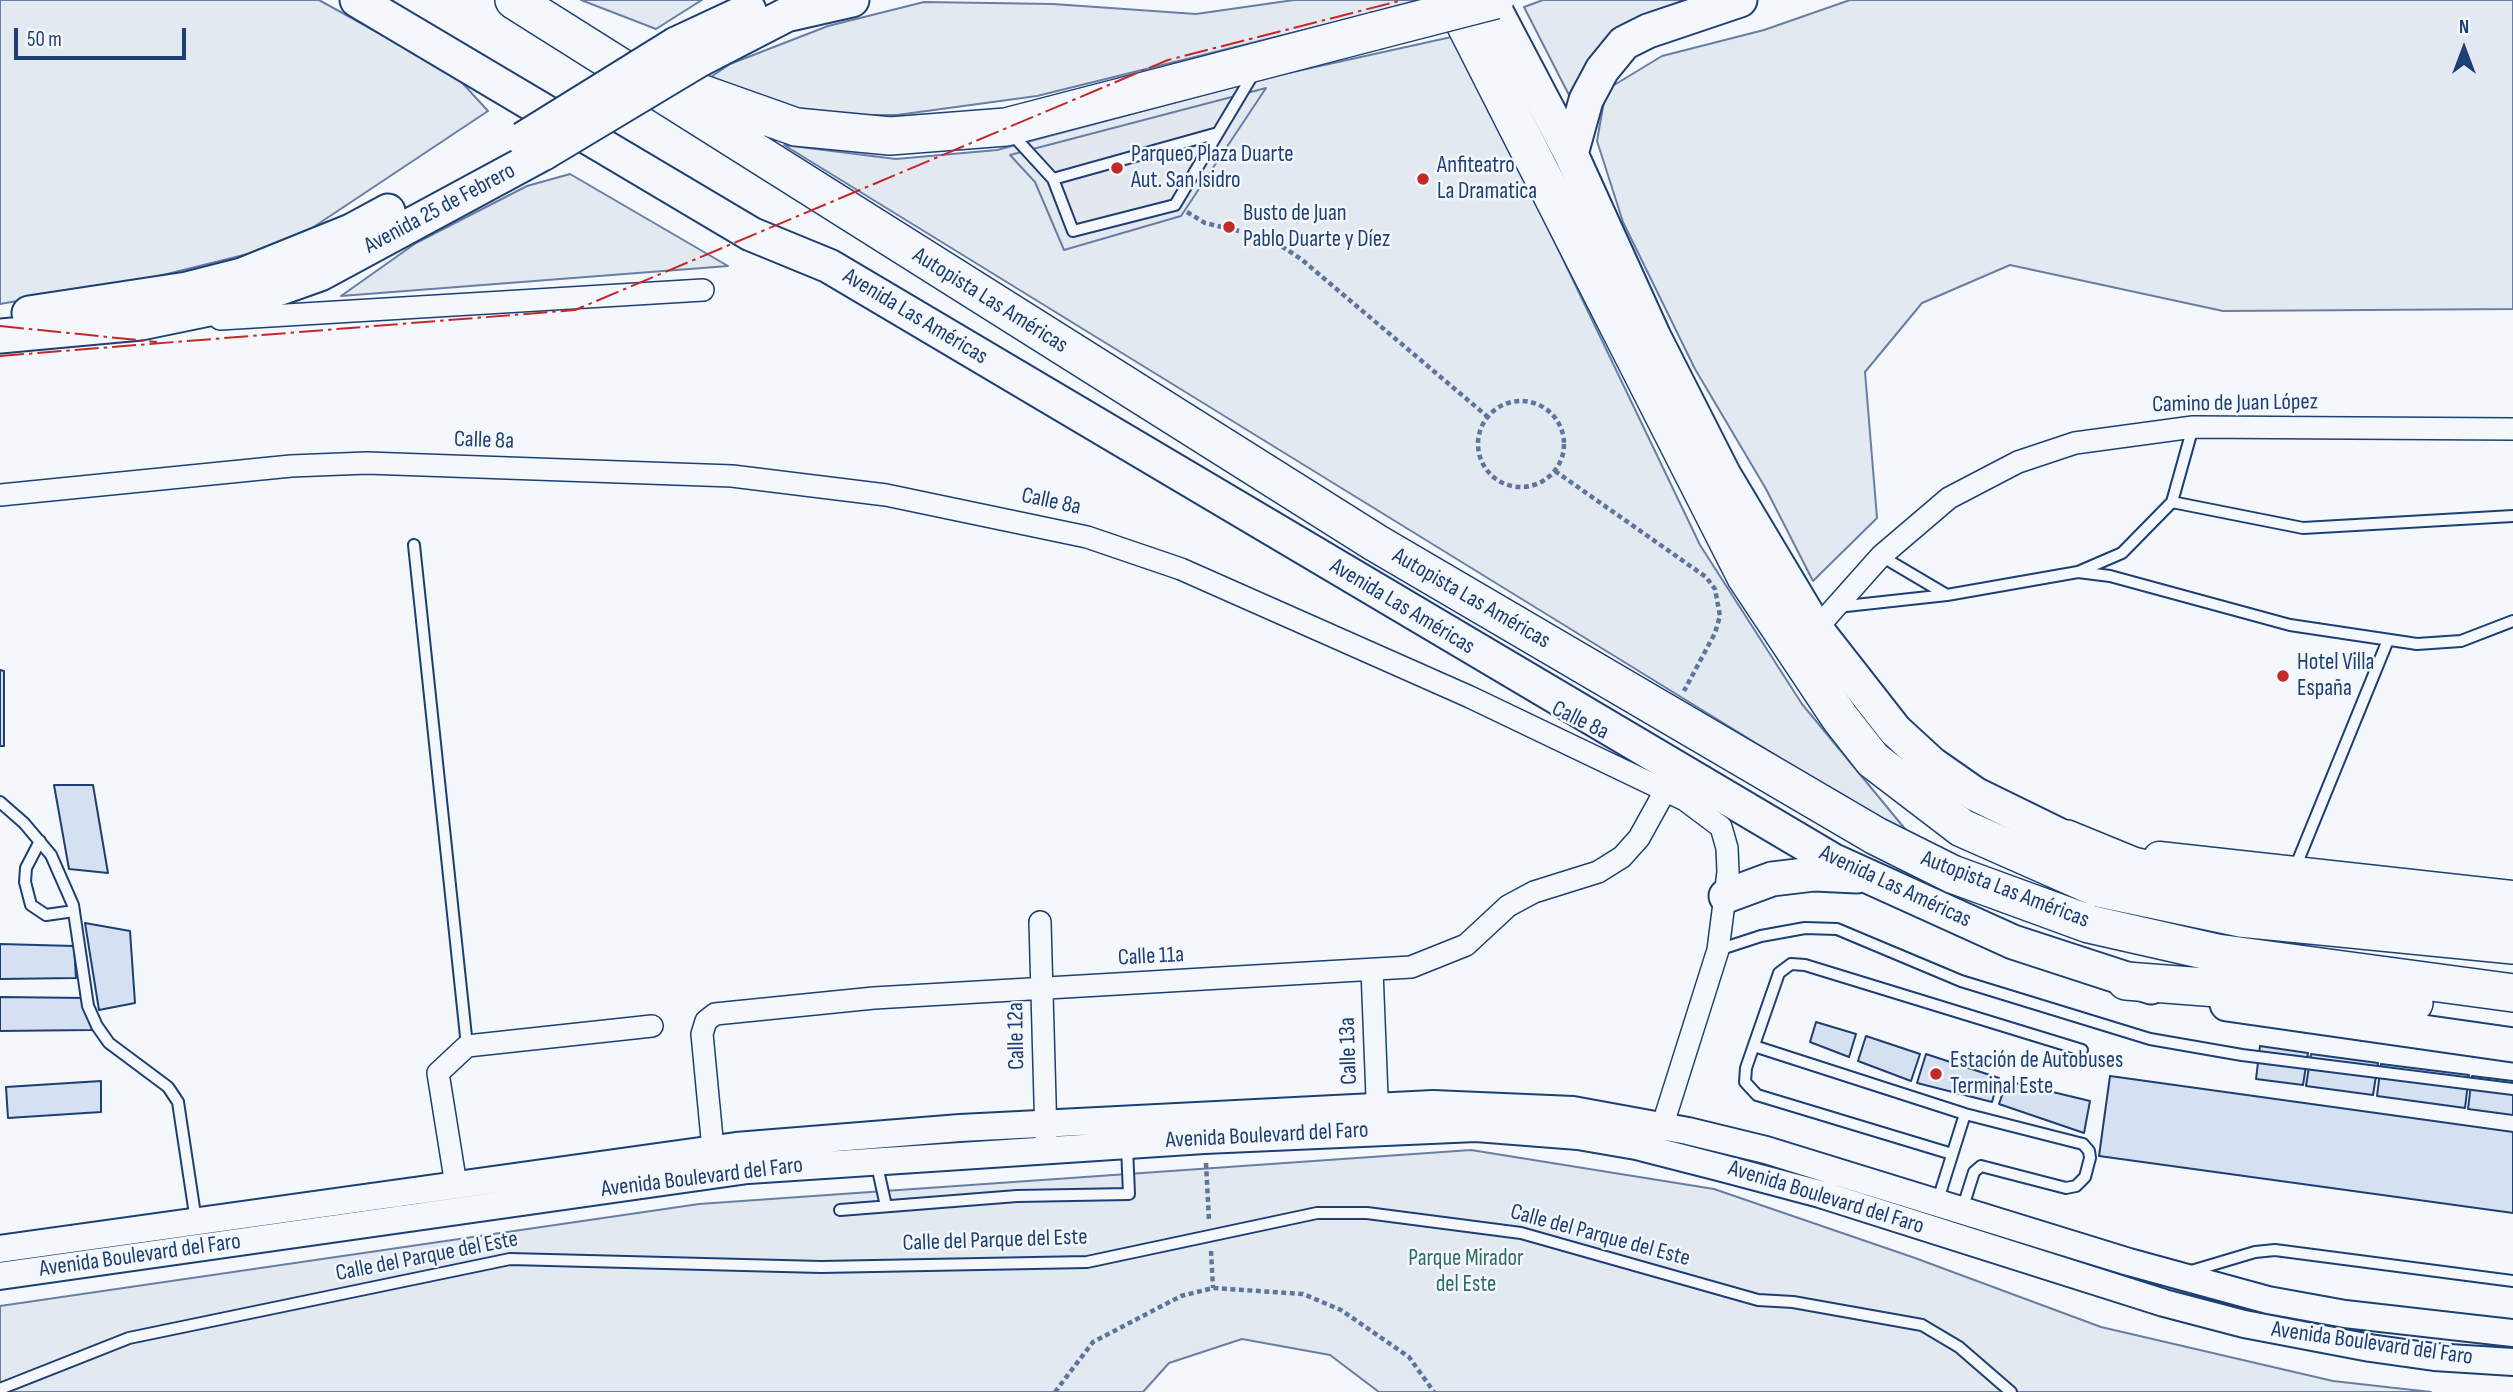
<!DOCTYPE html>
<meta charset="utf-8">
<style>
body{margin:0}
#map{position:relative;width:2513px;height:1392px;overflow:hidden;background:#f4f7fb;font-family:"Sofia Sans Condensed",sans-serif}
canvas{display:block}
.north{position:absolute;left:2429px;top:14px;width:70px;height:70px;-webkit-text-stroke:5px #f4f7fb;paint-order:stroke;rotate:0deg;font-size:19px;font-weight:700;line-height:28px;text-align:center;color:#1d3f73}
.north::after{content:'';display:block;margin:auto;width:24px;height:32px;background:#1d3f73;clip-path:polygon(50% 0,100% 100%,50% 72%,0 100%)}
.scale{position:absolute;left:14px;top:28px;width:172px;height:32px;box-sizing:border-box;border:4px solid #1d3f73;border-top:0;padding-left:9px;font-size:21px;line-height:24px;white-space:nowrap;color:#1d3f73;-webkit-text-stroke:5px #f4f7fb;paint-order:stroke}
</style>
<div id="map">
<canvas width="2513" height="1392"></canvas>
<div class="north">N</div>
<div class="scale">50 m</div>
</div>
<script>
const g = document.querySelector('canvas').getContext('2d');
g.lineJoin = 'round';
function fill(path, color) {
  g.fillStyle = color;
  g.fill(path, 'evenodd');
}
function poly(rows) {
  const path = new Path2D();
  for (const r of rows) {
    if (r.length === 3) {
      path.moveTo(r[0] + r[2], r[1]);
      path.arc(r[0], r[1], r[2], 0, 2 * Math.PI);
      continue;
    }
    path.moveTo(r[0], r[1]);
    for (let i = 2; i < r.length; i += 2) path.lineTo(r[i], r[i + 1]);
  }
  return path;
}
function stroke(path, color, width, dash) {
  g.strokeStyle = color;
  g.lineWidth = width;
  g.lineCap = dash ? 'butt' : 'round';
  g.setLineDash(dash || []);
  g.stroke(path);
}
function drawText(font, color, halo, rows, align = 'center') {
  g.font = font + ' "Sofia Sans Condensed",sans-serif';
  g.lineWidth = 5;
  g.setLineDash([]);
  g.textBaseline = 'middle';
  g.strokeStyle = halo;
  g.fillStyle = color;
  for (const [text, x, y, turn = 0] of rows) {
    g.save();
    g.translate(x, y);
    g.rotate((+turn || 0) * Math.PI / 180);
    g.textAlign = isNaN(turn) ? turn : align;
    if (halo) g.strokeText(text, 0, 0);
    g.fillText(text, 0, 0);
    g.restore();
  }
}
const green = poly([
 [0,0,319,0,455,75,488,111,288,244,155,277,0,304,0,0],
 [581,0,702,0,656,29,581,0],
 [1294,0,1425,0,1037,96,897,115,808,115,721,86,711,77,730,64,828,26,924,2,1053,4,1196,14,1294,0],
 [1543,0,1724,0,1663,16,1572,101,1524,7,1543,0],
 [1850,0,2513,0,2513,309,2223,311,2010,265,1922,303,1865,372,1877,518,1813,581,1766,489,1695,369,1623,222,1597,141,1606,90,1662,56,1764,30,1850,0],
 [1456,36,1700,545,1802,704,1915,841,784,145,896,159,997,150,1270,77,1456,36],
 [570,174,728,266,341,296,416,243,527,186,570,174],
 [1471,1150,1714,1189,1915,1258,2101,1327,2333,1381,2431,1392,1379,1392,1330,1355,1242,1339,1169,1363,1143,1392,0,1392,0,1306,699,1204,1471,1150]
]);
fill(green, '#e3e9f0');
stroke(green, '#687fa3', 2);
const parking = poly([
 [1266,88,1181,216,1064,250,1035,182,1010,155,1266,88]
]);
fill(parking, '#e3e8f0');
stroke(parking, '#687fa3', 2);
const building = poly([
 [0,670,4,671,4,746,0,746,0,670],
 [54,785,93,785,108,873,69,869,54,785],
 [85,923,130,931,135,1003,99,1010,85,923],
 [0,944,74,946,76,978,0,979,0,944],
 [0,997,86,998,92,1030,0,1031,0,997],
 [1816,1022,1856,1034,1849,1057,1810,1042,1816,1022],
 [1866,1036,1920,1054,1911,1081,1858,1061,1866,1036],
 [2260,1046,2308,1053,2303,1085,2256,1079,2260,1046],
 [1926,1054,1999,1078,1992,1102,1917,1083,1926,1054],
 [2311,1054,2378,1063,2373,1095,2306,1086,2311,1054],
 [2381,1064,2469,1075,2465,1108,2377,1096,2381,1064],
 [2110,1076,2513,1132,2513,1213,2099,1156,2110,1076],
 [2472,1076,2513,1081,2513,1115,2468,1109,2472,1076],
 [101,1081,101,1112,8,1118,6,1087,101,1081],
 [2007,1081,2090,1101,2084,1133,1999,1104,2007,1081]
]);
fill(building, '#d5e0f0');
stroke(building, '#1d3f73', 2);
const service = poly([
 [1010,132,1053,179,1073,231,1175,205,1255,71],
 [1053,179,1218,133],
 [2172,502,2303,528,2513,516],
 [414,545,467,1046],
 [1881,556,1947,595],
 [2078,572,2110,576,2290,625,2417,644,2461,641,2513,621],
 [1837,607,1947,595,2078,572,2122,553,2172,502,2193,427],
 [0,802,24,823,51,855,73,905,88,1006,97,1026,109,1043,168,1087,178,1102,196,1221],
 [40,841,26,868,25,882,31,905,46,915,74,911],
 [2295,868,2388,640],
 [1718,950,1761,936,1805,928,1837,929,1961,981,2150,1039,2242,1055,2513,1089],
 [1754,1046,1965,1114,2083,1144,2089,1151,2090,1158,2085,1177,2076,1186,2066,1188,1981,1166,1974,1172,1962,1210],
 [1952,1154,1757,1095,1745,1082,1746,1068,1779,973,1791,964,1805,965,2082,1050],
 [876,1161,886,1206],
 [1937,1203,1965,1114],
 [840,1210,1017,1196,1129,1194,1127,1147],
 [2188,1272,2255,1252,2275,1250,2513,1281],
 [0,1389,129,1338,510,1259,821,1267,1087,1262,1317,1213,1367,1213,1521,1233,1758,1300,1793,1302,1922,1325,1959,1347,2011,1392]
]);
const minor = poly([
 [220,319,703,290],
 [0,495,291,466,367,463,732,476,886,495,1087,537,1181,569,1470,697,1685,800,1721,827,1727,848,1728,872,1718,950,1662,1127],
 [1816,629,1881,556,1949,498,2018,462,2075,443,2193,427,2513,429],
 [1040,922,1046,1136],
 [1372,970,1378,1122],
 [713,1149,702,1034,706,1021,715,1014,874,998,1411,967,1466,945,1508,906,1534,892,1598,872,1622,857,1639,838,1665,791],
 [456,1185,438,1073,467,1046,652,1026]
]);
const tertiary = poly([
 [0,1249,736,1146,960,1128,1433,1104,1573,1110,1688,1131,1766,1150,2129,1262,2268,1300,2345,1314,2513,1333],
 [0,1276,748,1170,1204,1140,1476,1128,1578,1136,1636,1146,1722,1168,1820,1194,2164,1303,2244,1324,2370,1348,2434,1357,2513,1362]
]);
const secondary = poly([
 [2159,857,2513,896]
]);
const primary = poly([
 [357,0,751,234,829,266,1832,860,2013,942,2151,987],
 [1490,0,1571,154,1654,337,1724,475,1816,629,1895,730,1932,764,1975,794,2067,839],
 [676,44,749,10],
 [699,60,786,15,852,0],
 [1571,154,1586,100,1602,70,1624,43,1648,31,1740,0],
 [29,313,187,289,242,275,351,231,388,211],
 [0,336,141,323,238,303,320,274,544,153],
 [1726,896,1772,879,1814,874,1857,876],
 [2227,1004,2513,1045]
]);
const motorway = poly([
 [514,0,1376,543,1876,836,1952,874,2089,924,2217,953,2513,993],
 [1453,0,1746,577,1840,718,1873,760,1962,828,2098,888,2240,918,2513,945],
 [672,83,796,127,890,136,1006,127,1375,31],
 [2067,839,2133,866,2199,882,2285,895,2513,918],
 [2126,981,2414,1003]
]);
stroke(service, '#1d3f73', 14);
stroke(minor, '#1d3f73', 24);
stroke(tertiary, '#1d3f73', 30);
stroke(secondary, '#1d3f73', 33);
stroke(primary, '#1d3f73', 37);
stroke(motorway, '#1d3f73', 40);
stroke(poly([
 [1187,212,1205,223,1269,238,1301,259,1488,417],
 [1521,444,43],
 [1555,471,1706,577,1715,589,1720,616,1715,633,1684,691],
 [1206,1163,1209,1221],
 [1211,1251,1213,1288],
 [1055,1392,1093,1342,1181,1296,1213,1288,1303,1294,1341,1310,1409,1357,1434,1392]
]), '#5e769c', 4.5, [5, 3.5]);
stroke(service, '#f4f7fb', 10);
stroke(minor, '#f4f7fb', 21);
stroke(tertiary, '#f4f7fb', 26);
stroke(secondary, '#f4f7fb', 30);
stroke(primary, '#f4f7fb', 33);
stroke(motorway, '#f4f7fb', 37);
const primaryBridge = poly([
 [523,139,676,44],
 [544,153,699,60]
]);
const motorwayBridge = poly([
 [1375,31,1495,0]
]);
stroke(primaryBridge, '#1d3f73', 37, []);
stroke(motorwayBridge, '#1d3f73', 40, []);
stroke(primaryBridge, '#f4f7fb', 33);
stroke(motorwayBridge, '#f4f7fb', 37);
stroke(poly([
 [0,326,157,342],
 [0,356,575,310,1168,60,1403,0]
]), '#c62828', 2, [24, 5, 3.5, 5]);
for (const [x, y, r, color] of [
 [1117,168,7,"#c62828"],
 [1423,179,7,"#c62828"],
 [1229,227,7,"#c62828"],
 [2283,676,7,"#c62828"],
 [1936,1074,7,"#c62828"]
]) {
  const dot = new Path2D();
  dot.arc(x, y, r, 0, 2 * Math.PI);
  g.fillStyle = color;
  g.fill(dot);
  stroke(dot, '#f4f7fb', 2.5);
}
drawText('23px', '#1d3f73', '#f4f7fb', [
 ["Parqueo Plaza Duarte",1131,155],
 ["Aut. San Isidro",1131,181],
 ["Anfiteatro",1437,166],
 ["La Dramatica",1437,192],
 ["Busto de Juan",1243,214],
 ["Pablo Duarte y Díez",1243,240],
 ["Hotel Villa",2297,663],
 ["España",2297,689],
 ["Estación de Autobuses",1950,1061],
 ["Terminal Este",1950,1087]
], 'left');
drawText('23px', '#1d3f73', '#f4f7fb', [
 ["Avenida 25 de Febrero",440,209,-28],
 ["Autopista Las Américas",990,301,32],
 ["Avenida Las Américas",915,317,31],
 ["Camino de Juan López",2235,404,-1],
 ["Calle 8a",484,441,2],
 ["Calle 8a",1051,502,12],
 ["Autopista Las Américas",1471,599,30],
 ["Avenida Las Américas",1402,607,31],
 ["Calle 8a",1580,721,26],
 ["Avenida Las Américas",1895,887,25],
 ["Autopista Las Américas",2005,890,21],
 ["Calle 11a",1151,957,-3],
 ["Calle 12a",1017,1036,-91],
 ["Calle 13a",1349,1051,-92],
 ["Avenida Boulevard del Faro",1267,1136,-3],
 ["Avenida Boulevard del Faro",702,1178,-7],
 ["Avenida Boulevard del Faro",1826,1198,17],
 ["Calle del Parque del Este",1600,1236,15],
 ["Calle del Parque del Este",995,1241,-2],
 ["Avenida Boulevard del Faro",140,1256,-8],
 ["Calle del Parque del Este",427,1257,-11],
 ["Avenida Boulevard del Faro",2372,1344,8]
]);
drawText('23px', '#2c6c60', '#f4f7fb', [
 ["Parque Mirador",1466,1259],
 ["del Este",1466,1285]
]);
</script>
